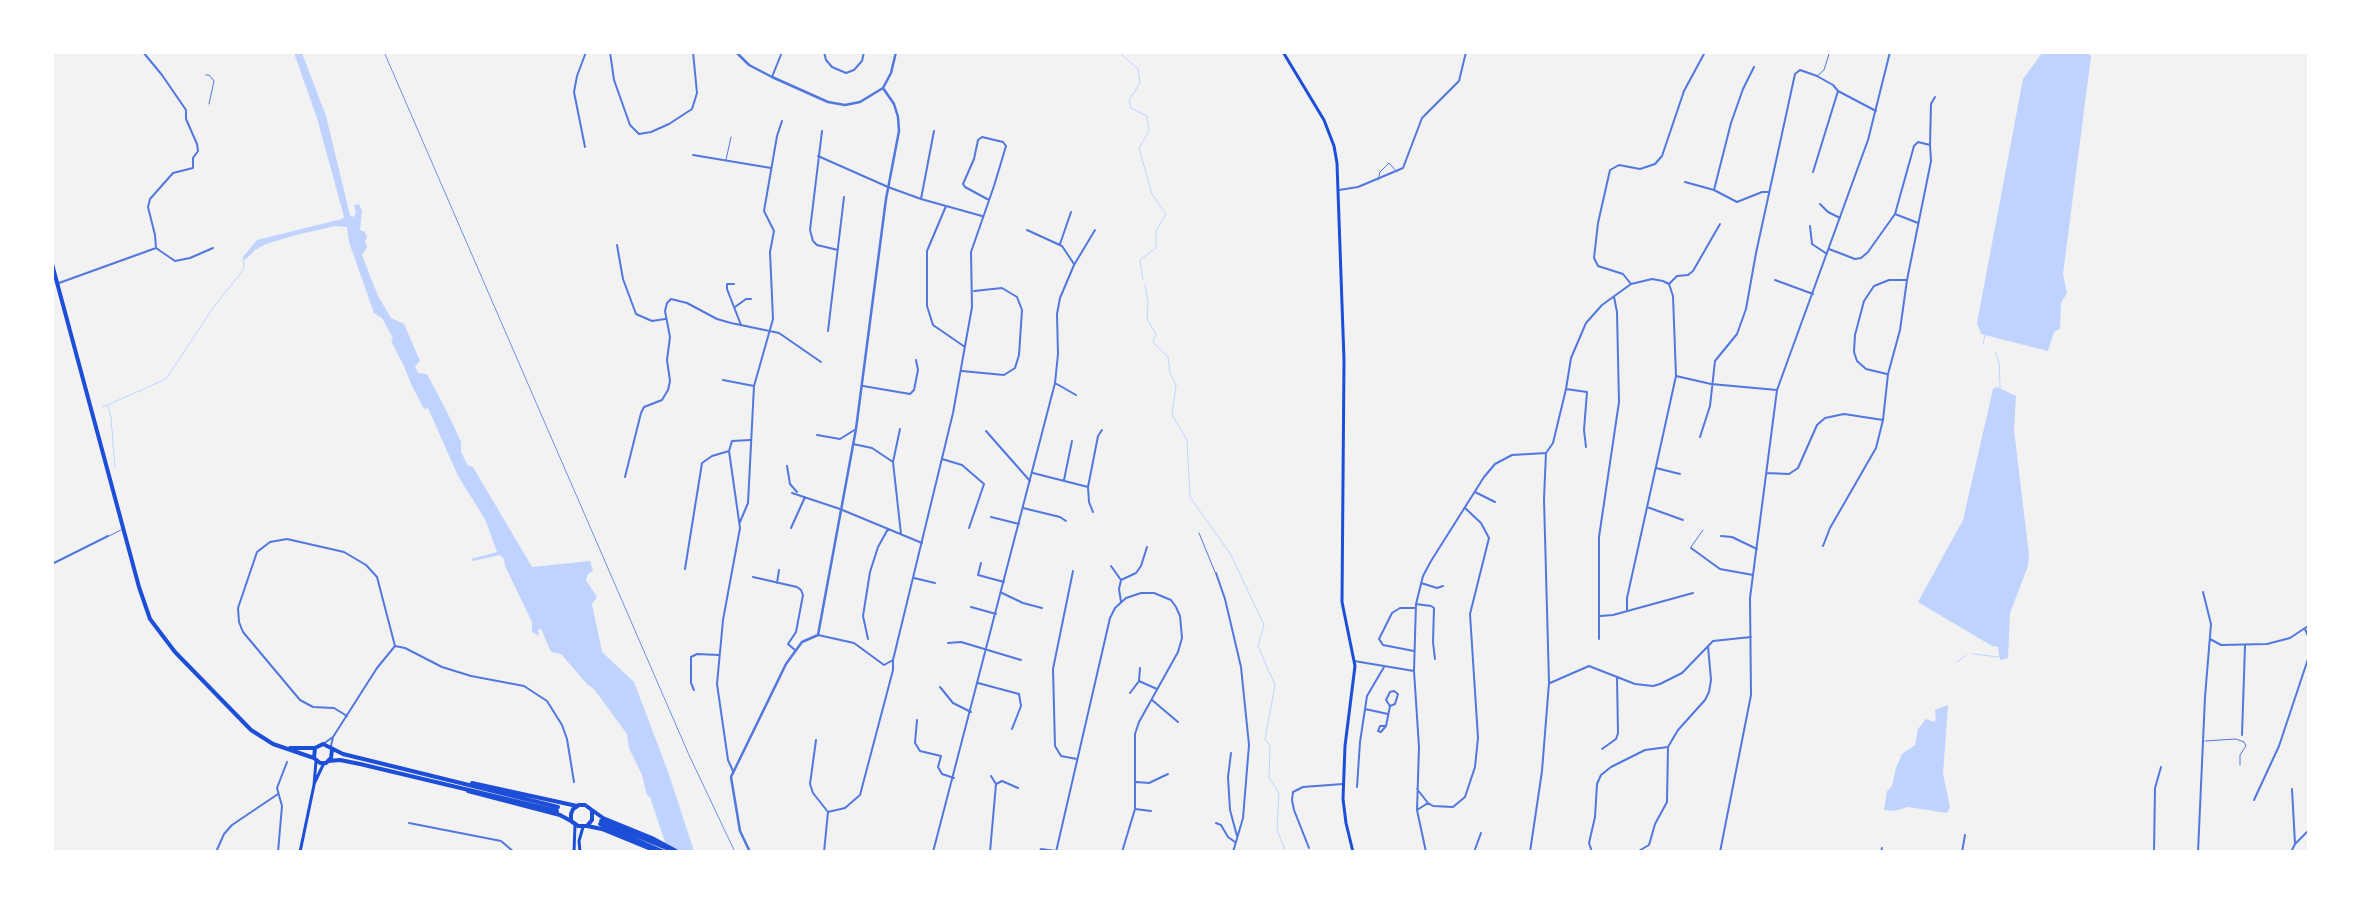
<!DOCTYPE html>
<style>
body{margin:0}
#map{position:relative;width:2361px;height:904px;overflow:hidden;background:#f2f2f2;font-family:"IBM Plex Sans",sans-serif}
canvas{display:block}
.frame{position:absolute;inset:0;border:54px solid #fff;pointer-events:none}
</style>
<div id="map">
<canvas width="2361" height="904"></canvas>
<div class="frame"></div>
</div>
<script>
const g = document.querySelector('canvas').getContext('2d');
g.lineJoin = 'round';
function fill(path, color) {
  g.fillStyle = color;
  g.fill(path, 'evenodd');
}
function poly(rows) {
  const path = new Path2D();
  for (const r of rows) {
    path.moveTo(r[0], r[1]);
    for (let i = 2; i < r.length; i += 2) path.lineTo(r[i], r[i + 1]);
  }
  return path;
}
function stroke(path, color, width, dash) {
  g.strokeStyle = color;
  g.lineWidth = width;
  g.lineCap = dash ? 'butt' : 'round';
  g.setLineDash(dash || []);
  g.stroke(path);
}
fill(poly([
 [294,53,302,53,326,116,350,215,353,217,356,214,354,205,359,204,362,211,360,230,365,232,367,238,365,241,367,247,362,255,378,296,391,318,404,324,420,361,415,366,418,373,427,374,448,414,461,442,461,452,468,466,473,467,532,567,590,561,593,571,588,574,586,580,597,597,592,604,602,652,634,682,667,769,694,851,668,851,650,797,647,795,642,775,629,748,627,734,594,689,587,684,561,654,551,652,541,629,538,630,539,636,532,632,532,622,505,566,504,559,500,555,473,561,471,559,497,552,485,519,458,476,428,408,424,409,412,386,403,364,391,341,393,338,382,318,374,313,349,242,347,227,335,226,296,235,266,244,255,250,245,260,243,257,257,240,342,219,344,217,317,118],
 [2042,53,2088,53,2091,56,2063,274,2067,293,2061,303,2060,329,2054,332,2048,351,1981,334,1977,323,2023,79],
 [1997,387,2016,396,2014,430,2029,555,2028,566,2010,613,2008,658,2000,660,1998,647,1992,646,1918,602,1963,520,1993,389],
 [1948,705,1943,774,1950,807,1947,813,1908,807,1894,811,1884,810,1887,791,1892,786,1896,768,1902,754,1915,745,1918,729,1926,719,1934,722,1936,719,1935,710]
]), '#bfd3fe');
stroke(poly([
 [1122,52,1122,55,1138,69,1140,83,1129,100,1131,108,1147,116,1149,131,1139,148,1152,194,1166,214,1156,231,1156,248,1140,260,1143,280],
 [1145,285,1148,302,1147,319,1156,334,1153,342,1168,357,1170,373,1176,385,1172,415,1187,440,1190,497,1231,555,1264,625,1258,646,1275,685,1265,739,1270,746,1269,778,1279,793,1277,830,1286,852],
 [1983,344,1985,335],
 [1996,353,1999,363,2000,383],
 [2000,385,2000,388],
 [103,407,166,379,213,308,244,269,243,258],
 [108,407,111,417,115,468],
 [1973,654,1999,657],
 [1957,662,1966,655]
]), '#bfd3fe', 1);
stroke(poly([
 [206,75,209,75,214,81,209,104],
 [1817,76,1824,70,1829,54],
 [726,160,731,137],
 [1378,180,1380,172,1389,163,1397,172],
 [1199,533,1215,572],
 [109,536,121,530],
 [1691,547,1703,530],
 [2205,741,2236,739,2244,742,2246,746,2240,755,2240,765]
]), '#5277de', 1);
stroke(poly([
 [610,52,614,80,630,125,639,134,651,132,669,124,692,109,697,93,693,52],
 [824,52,826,60,832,67,846,73,854,70,862,61,864,52],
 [772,77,782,52],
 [822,131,810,230,813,241,817,245,838,250],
 [1930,145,1931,104,1935,97],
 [585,147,574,92,577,76,586,52],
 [693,155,771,168],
 [818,156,888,187,921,199,982,216],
 [1813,172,1838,91,1876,111],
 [1685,182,1714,190,1737,202,1762,192,1769,192],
 [1339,190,1358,187,1403,168,1422,118,1459,81,1466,52],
 [1714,190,1731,123,1743,89,1754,67],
 [921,199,934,131],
 [1820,204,1828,212,1840,218],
 [946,206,927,251,927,306,933,325,965,347],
 [1895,214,1918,223],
 [1810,226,1812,244,1827,254],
 [1027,230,1062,246,1074,264],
 [1060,244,1071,212],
 [617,245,623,279,636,314,652,321,665,319],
 [156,248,175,261,190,258,213,248],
 [1775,280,1813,294],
 [59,283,156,248,155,235,148,207,150,199,173,173,193,168,193,158,198,151,197,144,186,119,186,110,162,75,143,52],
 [734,284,727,284,727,289,741,325],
 [1631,284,1623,274,1598,266,1594,258,1598,223,1610,170,1619,165,1640,169,1655,164,1662,156,1684,91,1705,52],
 [1669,284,1677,276,1688,275,1693,271,1720,224],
 [735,307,746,299,751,299],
 [828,331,844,197],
 [962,371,1004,375,1015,368,1019,355,1022,310,1017,297,1002,288,974,291],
 [1887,374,1866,369,1857,361,1854,352,1855,335,1864,301,1874,286,1889,280,1907,280],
 [1676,376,1711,384,1777,390],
 [723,380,754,386],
 [1055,383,1076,395],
 [863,386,910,394,914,390,918,370,916,360],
 [1566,389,1587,392,1584,430,1586,447],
 [900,429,893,462,901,534],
 [986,431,1030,481],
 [817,435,840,439,856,429],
 [1700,437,1710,406,1715,361,1737,334,1746,309,1756,253,1795,74,1800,70,1817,76,1833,85,1838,91],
 [853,444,872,448,893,462],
 [942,459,962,465,984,484,969,528],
 [787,466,790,484,797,492],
 [1656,468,1680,474],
 [1033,473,1088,487],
 [1767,473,1789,474,1798,468,1817,425,1825,418,1844,414,1883,420],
 [625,477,641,413,644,407,662,400,668,390,670,381,667,360,670,337,665,311,667,303,671,299,687,303,717,319,731,323,779,333,821,362],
 [1064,480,1072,441],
 [1475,492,1495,502],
 [792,493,840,509,922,543],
 [1647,507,1683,520],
 [1023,508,1060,517,1066,521],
 [1093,512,1089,502,1088,487,1098,436,1102,430],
 [991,517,1019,524],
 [740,522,748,503,754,386,773,319,770,252,774,231,764,211,777,136,782,121],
 [791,528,805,497],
 [1721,536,1732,537,1757,549],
 [1823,546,1830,528,1876,448,1883,420,1888,374,1900,330,1907,280,1931,161,1930,145,1918,142,1914,146,1895,214,1868,252,1861,258,1855,259,1829,249],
 [1691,548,1720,569,1753,575],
 [981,563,978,575,1004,582],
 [52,564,108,536],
 [1111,566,1121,580,1119,589,1121,602],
 [685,569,702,463,712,456,729,451],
 [1073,571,1053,669,1055,746,1061,756,1077,759],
 [1216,573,1225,599,1241,667,1249,745,1243,818,1233,852],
 [753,577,797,587,801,590,803,595,796,632,788,644,795,650],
 [914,578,935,583],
 [1121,580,1136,573,1141,566,1147,547],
 [777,583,779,570],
 [1421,583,1437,588,1443,586],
 [1002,593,1023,603,1042,608],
 [1416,604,1431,606,1434,608,1433,642,1435,659],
 [971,607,996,614],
 [1627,610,1627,598,1676,376,1673,296,1669,284],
 [1600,616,1613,615,1693,593],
 [2305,629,2308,636],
 [818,635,854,643,884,665,893,660],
 [868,639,863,616,870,572,878,547,888,529],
 [1599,639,1599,537,1619,402,1617,312,1614,297],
 [2210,639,2221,645,2267,644,2290,638,2308,626],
 [948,643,961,642,1021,660],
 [1414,651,1383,645,1379,639,1392,613,1400,608,1415,608],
 [1354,661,1414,671,1416,604,1423,576,1431,561,1484,477,1495,464,1512,455,1546,453],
 [1414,671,1419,747,1417,810,1426,852],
 [1139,681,1140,668],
 [978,683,1019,694,1021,706,1012,729],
 [1550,683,1589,666,1635,684,1653,686,1660,684,1682,673,1713,641,1751,637],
 [940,687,953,703,971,712],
 [694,690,691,683,691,657,697,654,719,655],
 [1130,693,1139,681,1157,689],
 [1152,700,1178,722],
 [1365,709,1388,714],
 [347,716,334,708,313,707,300,700,243,632,239,622,238,608,257,552,270,542,287,539,344,552,366,565,377,577,395,646],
 [917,720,915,743,920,751,941,756,938,767,942,774,954,778],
 [1386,726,1380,726,1378,731,1381,732,1386,726,1390,706,1395,704,1398,694,1394,691,1390,692,1386,700,1390,706],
 [2242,735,2245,646],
 [816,740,810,784,813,793,828,812,824,852],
 [323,744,333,737],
 [331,746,333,737,377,668,395,646,405,648,442,667,471,676,524,686,547,701,562,725,567,739,574,782],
 [1602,749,1616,739,1618,733,1617,677],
 [1231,753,1228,777,1230,810,1237,836],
 [733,771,728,760,717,684,723,620,740,528,729,451,732,441,750,440],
 [991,776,996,784],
 [1136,782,1149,783,1168,774],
 [1357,787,1360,742,1367,696,1384,667],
 [1417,789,1428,803,1433,806,1453,807,1465,797,1475,767,1478,738,1470,614,1489,538,1481,523,1465,508],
 [2292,789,2295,844],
 [2254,800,2279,746,2308,659],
 [1135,809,1151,811],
 [1417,810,1428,803],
 [828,812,845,808,860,795,893,670,893,660,953,413,972,307,971,252,994,186,1006,146,1003,142,982,137,978,140,974,159,963,184,965,187,989,200],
 [409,823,501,841,514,852],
 [1216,823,1221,825,1228,837,1235,842],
 [1309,848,1294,810,1292,800,1293,792,1303,787,1343,784],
 [216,852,224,834,232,825,278,794],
 [278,852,282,806,277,788,287,762],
 [933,852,1055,383,1058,354,1057,314,1060,298,1074,265,1095,230],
 [990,852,996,784,1002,781,1018,788],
 [1039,852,1041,849,1056,851],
 [1056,852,1110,618,1115,608,1126,598,1141,593,1154,593,1171,600,1176,607,1180,616,1182,638,1178,652,1139,722,1135,734,1135,809,1122,852],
 [1474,852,1481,833],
 [1530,852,1542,771,1549,683,1544,499,1546,453,1553,443,1566,389,1571,358,1586,323,1602,305,1631,284,1652,279,1663,281,1669,284],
 [1592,852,1589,843,1595,817,1597,784,1601,775,1611,767,1645,750,1668,747,1678,730,1705,700,1709,692,1711,680,1708,646],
 [1637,852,1649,845,1655,824,1667,802,1668,747],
 [1720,852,1751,695,1750,598,1777,390,1868,140,1890,52],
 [1881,852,1882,848],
 [1962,852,1965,835],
 [2154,852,2155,788,2161,767],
 [2198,852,2205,697,2211,624,2203,592],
 [2291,852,2295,844,2308,831]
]), '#5277de', 2);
stroke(poly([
 [736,52,749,65,772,77,828,102,845,105,860,102,883,88,891,73,896,52],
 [750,852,740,831,731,777,786,664,802,642,818,635,856,429,886,199,899,131,898,117,894,104,883,88]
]), '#5277de', 2.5);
stroke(poly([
 [314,784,324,763],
 [300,852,314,785,316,761]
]), '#1d4ed8', 3);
stroke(poly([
 [1283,52,1324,120,1334,146,1337,163,1344,360,1342,602,1355,666,1345,746,1343,799,1346,823,1353,852],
 [574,852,575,825],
 [580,852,579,841,583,827]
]), '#1d4ed8', 3);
stroke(poly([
 [52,264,139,587,150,619,175,652,251,730,273,744,314,758],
 [290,748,315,748],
 [332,750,331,758,326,763,320,763,314,758,315,748,323,744,343,754,558,807],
 [328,761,340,760,360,764,557,811],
 [472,783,577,806],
 [468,791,560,815,571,821],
 [592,811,592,820,587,826,578,826,571,821,571,814,573,809,579,805,585,805,603,818,652,838,676,851],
 [601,821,671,850],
 [600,824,664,852],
 [587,826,602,829,658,852]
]), '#1d4ed8', 4);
stroke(poly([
 [384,52,689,755,735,852]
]), '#7290e2', 1);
</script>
